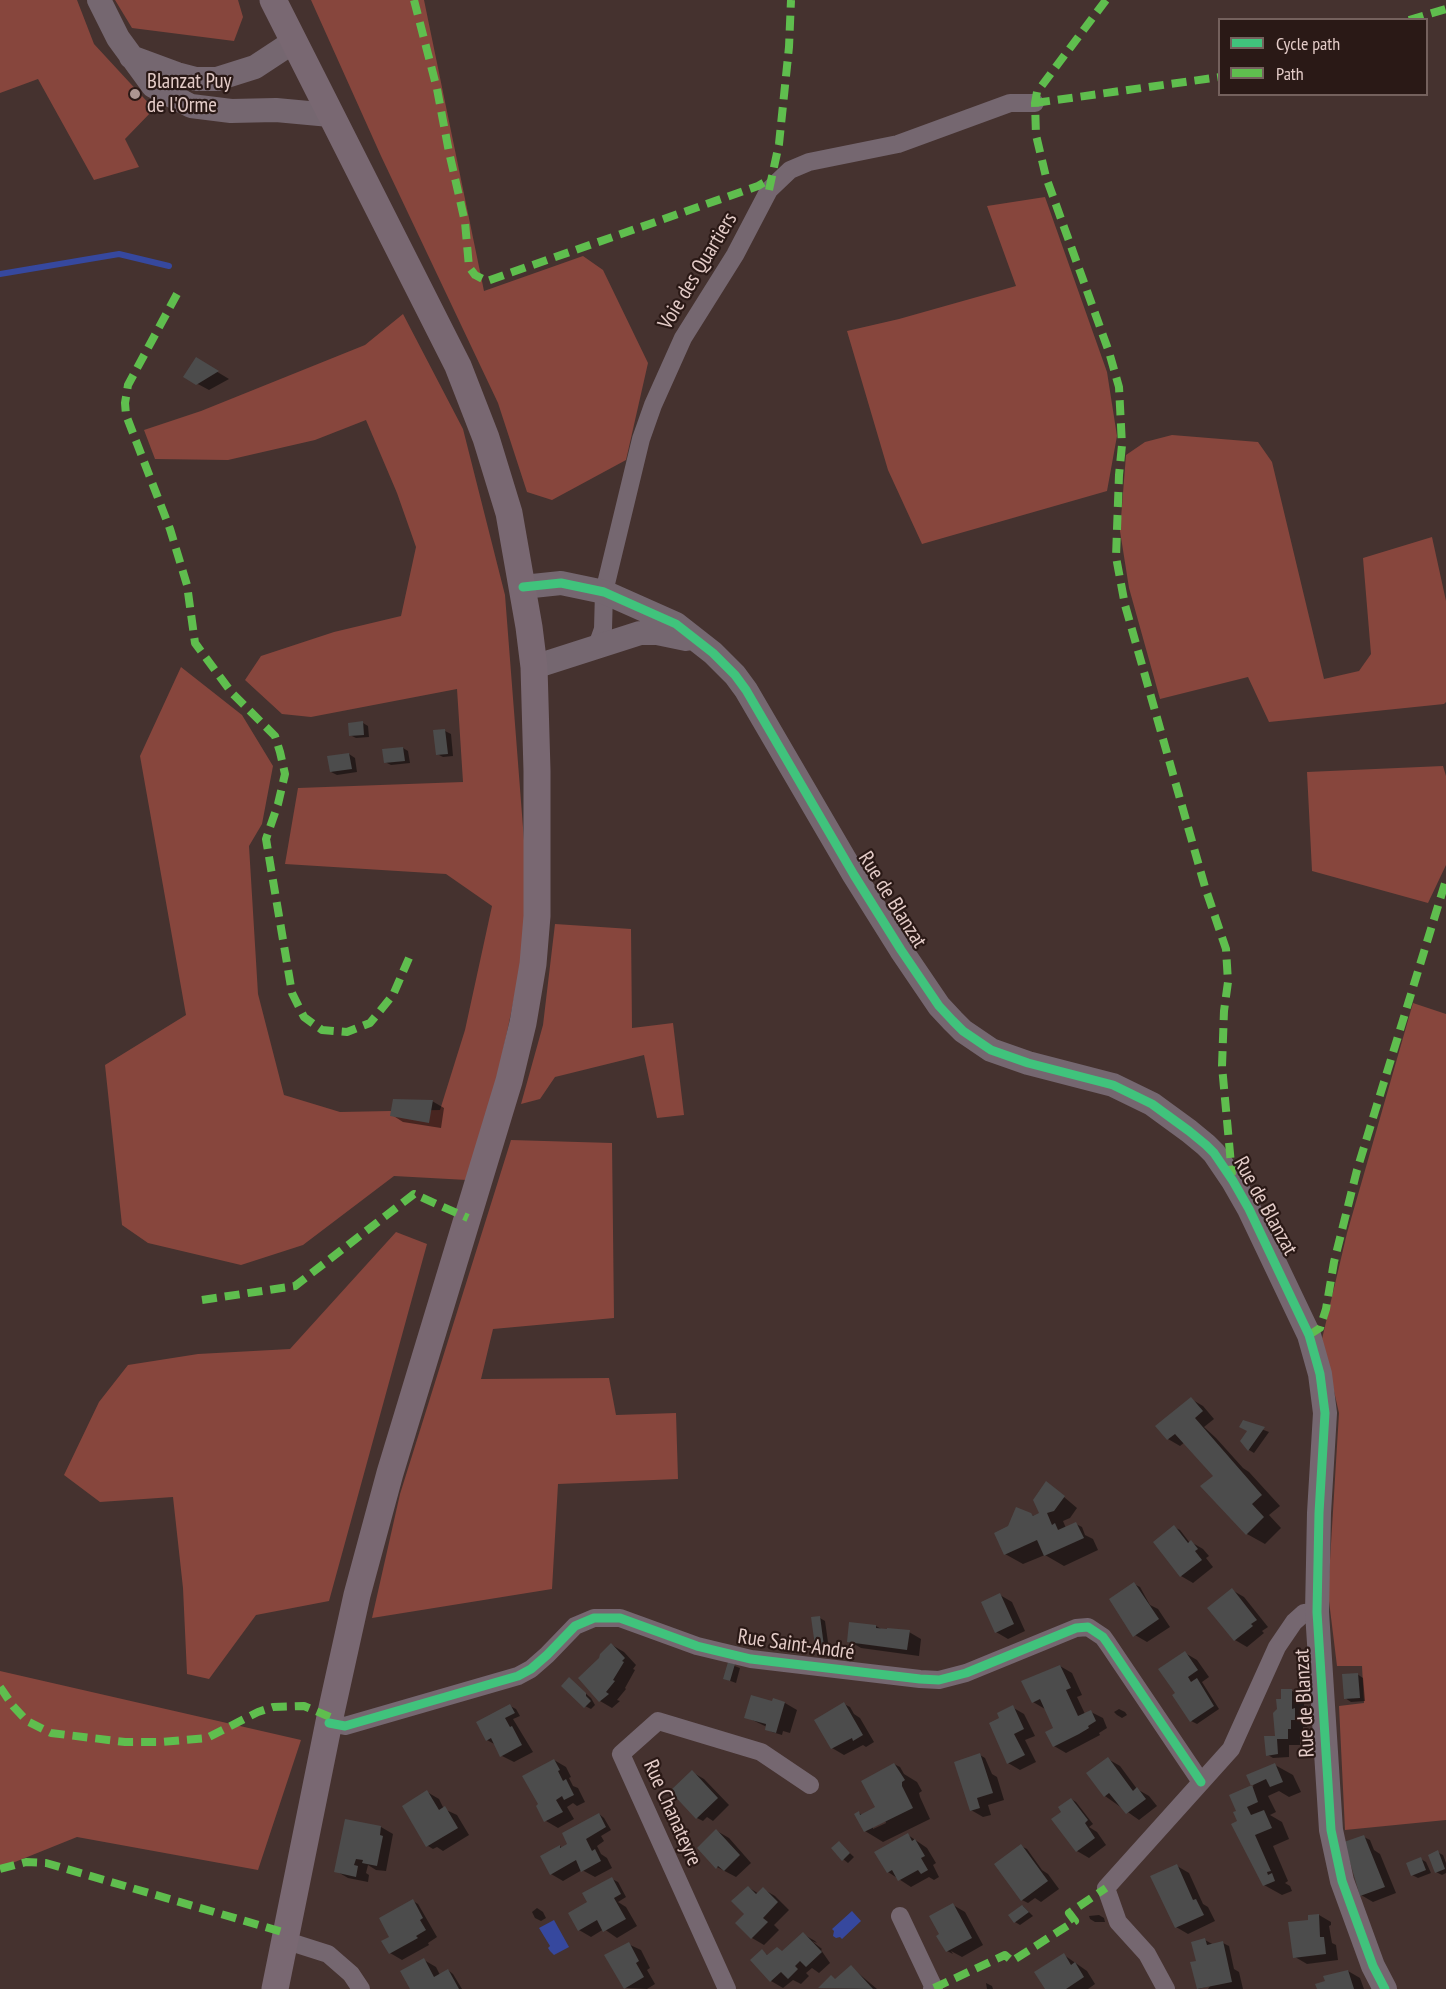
<!DOCTYPE html>
<meta charset="utf-8">
<style>
body{margin:0}
#map{position:relative;width:1446px;height:1989px;overflow:hidden;background:#45322f;font-family:"PT Sans Narrow",sans-serif}
canvas{display:block}
.legend{position:absolute;left:1218px;top:18px;width:210px;height:78px;box-sizing:border-box;background:#2a1916;border:2px solid #74615d;margin:0;padding:8px 10px;list-style:none;font-size:18px;color:#e4ccc8}
.legend li{display:flex;align-items:center;gap:12px;height:30px}
.legend b{width:30px;border:2px solid #74615d}
</style>
<div id="map">
<canvas width="1446" height="1989"></canvas>
<ul class="legend">
<li><b style="height:8px;background:#40c37c"></b>Cycle path</li>
<li><b style="height:8px;background:#5fbe4e"></b>Path</li>
</ul>
</div>
<script>
const g = document.querySelector('canvas').getContext('2d');
g.lineJoin = 'round';
function fill(path, color) {
  g.fillStyle = color;
  g.fill(path, 'evenodd');
}
function poly(rows) {
  const path = new Path2D();
  for (const r of rows) {
    path.moveTo(r[0], r[1]);
    for (let i = 2; i < r.length; i += 2) path.lineTo(r[i], r[i + 1]);
  }
  return path;
}
function stroke(path, color, width, dash) {
  g.strokeStyle = color;
  g.lineWidth = width;
  g.lineCap = dash ? 'butt' : 'round';
  g.setLineDash(dash || []);
  g.stroke(path);
}
function drawText(font, color, halo, rows, align = 'center') {
  g.font = font + ' "PT Sans Narrow",sans-serif';
  g.lineWidth = 4.5;
  g.setLineDash([]);
  g.textBaseline = 'middle';
  g.strokeStyle = halo;
  g.fillStyle = color;
  for (const [text, x, y, turn = 0] of rows) {
    g.save();
    g.translate(x, y);
    g.rotate((+turn || 0) * Math.PI / 180);
    g.textAlign = isNaN(turn) ? turn : align;
    if (halo) g.strokeText(text, 0, 0);
    g.fillText(text, 0, 0);
    g.restore();
  }
}
fill(poly([
 [0,0,77,0,94,44,154,109,125,139,139,167,94,180,38,79,0,93],
 [115,0,238,0,243,17,234,41,132,28],
 [311,0,424,0,484,291,583,256,603,270,648,363,626,460,552,500,527,492,498,403,381,156],
 [1045,197,1107,372,1117,436,1107,491,922,544,888,470,847,331,899,319,1016,286,987,206],
 [403,314,463,429,505,595,526,866,523,956,494,1094,467,1180,394,1176,303,1245,241,1265,148,1243,122,1225,105,1065,186,1015,140,756,181,667,242,715,273,766,262,824,249,846,258,994,284,1095,340,1112,440,1110,465,1030,492,906,446,874,285,864,298,788,463,782,457,689,311,717,282,714,245,680,261,656,334,632,401,616,416,547,397,493,366,420,315,440,228,460,155,459,144,430,201,411,365,345],
 [1172,435,1258,442,1272,462,1324,679,1359,671,1371,654,1363,558,1432,537,1446,601,1446,702,1444,704,1269,722,1248,677,1160,699,1129,588,1120,531,1126,455,1145,442],
 [1443,766,1446,776,1446,865,1428,903,1312,871,1307,772],
 [555,924,631,929,632,1028,673,1023,684,1115,657,1118,644,1055,555,1077,540,1099,521,1104,543,1025],
 [1413,1003,1446,1014,1446,1820,1345,1830,1339,1706,1364,1703,1362,1666,1337,1666,1328,1593,1339,1413,1322,1339,1347,1233],
 [511,1140,612,1143,614,1318,493,1329,481,1379,609,1378,616,1415,676,1413,678,1479,558,1484,552,1589,372,1618,400,1494],
 [396,1232,427,1244,329,1601,256,1615,209,1679,187,1674,183,1588,173,1497,100,1502,64,1475,99,1402,128,1365,198,1354,290,1349],
 [0,1671,301,1740,258,1870,77,1837,0,1868]
]), '#87463d');
fill(poly([
 [852,1911,861,1921,842,1939,840,1937,836,1938,833,1936,834,1931,832,1929],
 [554,1920,569,1947,554,1955,550,1951,548,1948,550,1946,539,1928]
]), '#36489e');
fill(poly([
 [196,359,229,379,209,390,196,383],
 [363,723,368,726,369,737,356,738,350,735],
 [445,731,451,734,453,756,443,757,437,754],
 [403,748,408,751,410,763,391,765,385,762],
 [349,754,355,758,357,772,337,775,331,772],
 [432,1101,444,1108,441,1128,403,1122,392,1115],
 [1191,1399,1203,1406,1214,1419,1204,1427,1216,1438,1243,1468,1249,1472,1280,1506,1269,1515,1281,1528,1265,1544,1247,1534,1215,1476,1185,1442,1180,1446,1168,1439,1157,1426],
 [1243,1422,1269,1432,1254,1453,1249,1450,1242,1441,1249,1431],
 [1051,1486,1077,1508,1070,1518,1063,1521,1066,1528,1076,1524,1082,1527,1085,1535,1093,1539,1098,1550,1064,1566,1045,1555,1023,1564,1005,1554,1031,1514,1035,1517,1041,1513],
 [1174,1527,1180,1530,1190,1543,1191,1542,1203,1549,1209,1556,1206,1558,1213,1567,1193,1583,1181,1576],
 [1134,1584,1140,1587,1150,1605,1158,1609,1170,1627,1147,1642,1135,1635],
 [1232,1590,1244,1597,1268,1627,1262,1631,1264,1633,1247,1647,1235,1640],
 [1000,1595,1012,1602,1025,1631,1008,1639,996,1632],
 [820,1618,825,1621,830,1656,818,1652],
 [876,1626,883,1630,909,1632,921,1639,919,1656,861,1648,849,1641],
 [612,1645,624,1652,636,1665,633,1669,635,1670,625,1688,626,1689,617,1700,620,1701,612,1708,600,1701],
 [1185,1653,1197,1660,1209,1677,1202,1682,1219,1709,1197,1724,1191,1721],
 [729,1664,740,1668,736,1683,725,1679],
 [1060,1666,1072,1673,1082,1695,1077,1697,1085,1714,1091,1712,1103,1718,1107,1728,1099,1733,1100,1735,1066,1753,1054,1746,1055,1728,1045,1709,1033,1702],
 [1357,1674,1363,1678,1365,1701,1351,1702,1345,1698],
 [569,1679,591,1698,595,1705,591,1709,585,1706],
 [1292,1691,1304,1697,1304,1715,1306,1717,1307,1727,1303,1727,1303,1735,1300,1735,1300,1745,1289,1745,1289,1757,1273,1758,1268,1755,1277,1737,1282,1701],
 [774,1700,785,1703,797,1710,790,1733,783,1731,782,1735,772,1732,766,1729,767,1727,746,1717,773,1703],
 [844,1704,850,1707,854,1714,860,1718,874,1742,866,1747,863,1745,844,1755,832,1748],
 [510,1706,516,1709,520,1716,513,1719,533,1752,514,1762,502,1756,496,1745,487,1740],
 [1012,1707,1024,1714,1035,1736,1025,1740,1036,1762,1020,1770,1008,1763,1001,1719],
 [1119,1709,1125,1712,1127,1715,1122,1718,1117,1715,1114,1712],
 [980,1755,985,1758,992,1774,997,1777,1004,1800,988,1805,991,1815,983,1817,971,1810],
 [1108,1759,1120,1766,1137,1789,1149,1796,1157,1806,1139,1820,1105,1796],
 [554,1760,566,1767,571,1777,569,1778,573,1786,578,1788,585,1802,577,1806,573,1803,567,1807,574,1819,558,1828,546,1821],
 [894,1764,900,1767,904,1774,917,1782,922,1791,919,1793,920,1797,930,1819,883,1842,865,1831,859,1813,862,1815,877,1807],
 [885,1820,886,1823,873,1829,873,1826],
 [1275,1765,1293,1775,1301,1792,1289,1797,1279,1791,1268,1796,1276,1812,1270,1815,1282,1822,1289,1839,1273,1846,1288,1881,1285,1883,1290,1886,1292,1891,1282,1895,1264,1885,1239,1822,1238,1812,1231,1795,1254,1786,1252,1785],
 [692,1772,704,1779,729,1805,713,1821,707,1817,703,1821,697,1818,672,1791],
 [427,1792,439,1799,444,1809,457,1815,469,1835,443,1851,437,1847,433,1849,428,1846],
 [1071,1799,1076,1802,1093,1824,1089,1827,1097,1832,1106,1845,1089,1858,1077,1851,1063,1812],
 [599,1814,604,1818,611,1830,601,1836,604,1841,597,1846,601,1854,607,1858,612,1868,595,1877,582,1870,563,1881,551,1874,560,1846,562,1848,569,1844],
 [347,1821,381,1827,393,1834,386,1871,376,1870,368,1865,366,1873,369,1875,368,1882,348,1878,336,1871],
 [717,1831,729,1838,751,1863,736,1877,717,1867],
 [908,1835,927,1848,936,1863,933,1865,939,1877,934,1880,929,1877,911,1887,888,1872],
 [1364,1837,1370,1840,1374,1850,1380,1854,1396,1893,1373,1902,1361,1895],
 [839,1843,854,1857,848,1863,843,1859],
 [1021,1846,1027,1849,1042,1870,1048,1874,1059,1889,1041,1902,1035,1898,1028,1903,1022,1900],
 [1437,1852,1443,1855,1446,1863,1446,1873,1442,1875,1436,1872],
 [1421,1859,1426,1862,1431,1873,1418,1878,1412,1875],
 [1177,1866,1189,1873,1203,1904,1208,1907,1215,1921,1188,1934,1176,1927],
 [612,1879,618,1882,626,1897,618,1902,626,1907,637,1926,617,1938,604,1929,591,1937,579,1930,589,1903],
 [748,1887,759,1894,763,1889,775,1896,789,1910,774,1925,779,1930,764,1945,752,1938,746,1914],
 [413,1901,418,1904,437,1937,428,1943,429,1945,402,1960,390,1953,391,1937],
 [953,1905,965,1912,983,1945,962,1957,951,1951,953,1954,947,1951],
 [1023,1906,1033,1916,1020,1925,1015,1922],
 [537,1908,543,1912,546,1918,541,1921,535,1918,532,1912],
 [1099,1915,1104,1918,1105,1922,1095,1922,1090,1919,1089,1916],
 [1319,1915,1331,1922,1331,1925,1329,1926,1332,1943,1336,1945,1338,1960,1307,1964,1295,1957,1310,1921],
 [803,1934,815,1941,817,1943,812,1941,822,1949,821,1950,830,1963,819,1973,812,1968,806,1973,809,1976,801,1984,793,1980,783,1988,771,1981,762,1951,769,1956,783,1952],
 [1205,1940,1214,1945,1223,1943,1229,1946,1234,1969,1239,1972,1243,1989,1208,1989,1210,1986,1198,1989,1192,1963,1196,1962],
 [628,1944,641,1950,650,1968,647,1970,655,1984,647,1989,625,1988],
 [1064,1955,1087,1971,1095,1984,1088,1989,1047,1989],
 [424,1960,436,1967,440,1975,448,1970,453,1974,462,1989,412,1989],
 [851,1967,877,1989,820,1988,837,1980],
 [1348,1971,1360,1978,1364,1989,1318,1989],
 [986,1983,992,1986,993,1989,987,1989]
]), '#0007');
stroke(poly([
 [0,274,119,254,169,266]
]), '#36489e', 6);
fill(poly([
 [196,357,219,371,196,385,183,377],
 [363,721,364,735,349,736,348,723],
 [445,729,448,754,436,755,433,730],
 [403,747,405,761,384,763,382,749],
 [349,753,352,769,330,772,327,756],
 [393,1099,433,1100,429,1123,390,1116],
 [1191,1397,1203,1411,1195,1418,1262,1495,1252,1504,1264,1517,1246,1535,1200,1486,1213,1476,1175,1434,1167,1440,1155,1426],
 [1243,1420,1265,1427,1248,1451,1240,1441,1247,1431,1239,1427],
 [1046,1481,1065,1496,1054,1511,1047,1513,1052,1525,1055,1523,1058,1530,1076,1522,1084,1538,1044,1556,1037,1540,1004,1555,994,1533,1008,1526,1016,1507,1031,1513,1033,1516,1039,1513,1033,1500],
 [1174,1525,1188,1543,1191,1540,1198,1549,1195,1551,1202,1560,1180,1577,1153,1542],
 [1134,1582,1159,1619,1133,1637,1109,1599],
 [1232,1588,1257,1620,1251,1624,1253,1626,1234,1641,1207,1608],
 [1000,1593,1014,1624,995,1633,981,1602],
 [820,1616,825,1654,816,1653,811,1617],
 [849,1622,876,1625,876,1628,887,1629,887,1628,910,1630,907,1650,847,1642],
 [611,1643,625,1658,622,1661,624,1662,613,1680,615,1681,606,1692,609,1694,599,1702,578,1678,599,1658,600,1654],
 [1185,1651,1198,1670,1188,1677,1191,1682,1197,1678,1214,1706,1190,1722,1172,1695,1175,1693,1158,1669],
 [728,1662,735,1664,730,1681,723,1679],
 [1060,1665,1071,1688,1066,1690,1078,1716,1091,1710,1096,1721,1088,1726,1089,1728,1079,1734,1053,1747,1045,1732,1053,1728,1040,1699,1032,1703,1021,1681],
 [1358,1673,1360,1698,1344,1699,1342,1674],
 [569,1677,586,1693,586,1696,591,1701,584,1708,561,1686],
 [1281,1689,1292,1689,1292,1709,1295,1708,1295,1720,1291,1720,1291,1729,1288,1729,1288,1739,1277,1739,1278,1754,1266,1756,1264,1736,1275,1736,1273,1713,1277,1709,1276,1699,1281,1699],
 [751,1695,772,1701,773,1698,785,1702,776,1733,765,1730,766,1724,744,1718],
 [844,1702,863,1735,853,1741,852,1738,831,1749,814,1720],
 [510,1704,515,1713,505,1718,510,1727,512,1726,522,1745,500,1757,491,1738,486,1741,476,1722],
 [1013,1705,1024,1729,1014,1734,1025,1755,1007,1764,989,1723,999,1718,997,1713],
 [980,1753,993,1793,977,1798,980,1808,970,1811,954,1762],
 [1108,1757,1133,1791,1137,1787,1146,1799,1126,1814,1109,1793,1104,1797,1086,1773],
 [554,1759,560,1770,558,1771,563,1781,566,1779,574,1795,564,1800,562,1796,556,1800,563,1812,544,1822,536,1806,538,1804,522,1776],
 [894,1763,905,1780,902,1782,902,1786,913,1808,864,1832,854,1814,859,1811,860,1815,875,1807,861,1781],
 [1275,1763,1283,1782,1270,1787,1266,1779,1251,1786,1246,1775],
 [692,1770,718,1798,696,1819,670,1791],
 [1252,1785,1258,1802,1247,1807,1251,1815,1264,1810,1272,1828,1255,1835,1271,1871,1267,1872,1268,1875,1272,1873,1275,1881,1263,1886,1231,1824,1237,1821,1233,1812,1236,1811,1229,1795],
 [427,1790,439,1810,445,1806,458,1828,426,1847,402,1806],
 [1071,1798,1088,1820,1085,1823,1095,1838,1076,1852,1051,1819,1061,1812,1058,1807],
 [599,1813,606,1827,586,1839,592,1851,595,1849,601,1861,581,1872,576,1860,550,1875,540,1856,560,1845,560,1848,567,1844,562,1833],
 [345,1819,381,1826,380,1835,383,1836,377,1866,362,1863,363,1860,356,1859,354,1865,358,1866,356,1877,334,1872],
 [716,1829,740,1855,724,1871,718,1866,716,1869,697,1848],
 [908,1833,912,1841,915,1839,925,1856,921,1858,928,1870,921,1874,918,1870,898,1881,892,1870,887,1873,874,1852],
 [1364,1835,1385,1887,1360,1896,1344,1842],
 [839,1841,850,1853,842,1861,831,1848],
 [1021,1844,1048,1881,1021,1901,994,1864],
 [1438,1850,1445,1869,1435,1873,1428,1855],
 [1421,1857,1426,1870,1411,1876,1406,1863],
 [1177,1864,1193,1900,1196,1899,1204,1915,1175,1928,1150,1876],
 [612,1877,621,1894,614,1898,626,1919,603,1932,597,1920,578,1931,568,1913,587,1902,582,1893],
 [748,1886,756,1894,763,1887,778,1902,763,1918,768,1922,751,1939,735,1923,744,1914,731,1901],
 [413,1899,423,1918,420,1920,426,1930,416,1936,418,1938,389,1954,381,1941,389,1937,379,1918],
 [953,1903,972,1938,946,1952,936,1936,939,1934,929,1916],
 [1022,1905,1029,1912,1014,1923,1008,1915],
 [1319,1914,1320,1937,1324,1937,1326,1954,1293,1958,1288,1922,1308,1920,1308,1915],
 [803,1932,822,1952,806,1967,800,1961,795,1966,798,1969,788,1979,781,1972,770,1982,750,1960,762,1949,767,1955,777,1947,782,1951],
 [1205,1938,1207,1945,1223,1941,1232,1982,1197,1989,1190,1962,1196,1961,1191,1942],
 [629,1942,639,1961,636,1963,644,1977,624,1989,604,1955],
 [1064,1953,1071,1965,1075,1962,1084,1977,1066,1989,1045,1989,1034,1972],
 [424,1958,434,1977,448,1969,459,1989,410,1989,400,1971],
 [851,1965,873,1989,818,1988,831,1975,835,1979],
 [1348,1970,1354,1989,1317,1989,1315,1984,1325,1981,1323,1976]
]), '#4c4c4c');
stroke(poly([
 [593,648,598,643,603,629,604,592,641,439,653,405,683,338,735,255,769,190,790,170,809,162,898,144,1010,103,1035,103],
 [329,1723,345,1726,518,1676,531,1669,547,1655,575,1626,594,1618,620,1618,697,1646,751,1659,920,1679,939,1680,966,1673,1076,1628,1088,1627,1103,1637,1108,1644,1201,1782],
 [900,1916,934,1988,932,1989],
 [284,1940,328,1954,351,1974,361,1989],
 [727,1989,621,1754,658,1721,761,1752,810,1785],
 [1166,1989,1147,1954,1118,1922,1106,1888,1231,1749,1277,1647,1294,1622,1304,1613,1317,1612]
]), '#756770', 18);
stroke(poly([
 [99,0,118,38,153,86,191,106,231,111,276,110,330,115],
 [131,57,177,74,196,79,217,79,255,67,293,42],
 [523,587,561,583,604,592,676,624,713,653,735,675,746,690,854,875,901,950,939,1006,953,1021,963,1031,991,1050,1028,1063,1113,1085,1152,1104,1189,1131,1206,1145,1214,1153,1233,1181,1249,1209,1309,1335,1320,1374,1325,1413,1319,1513,1317,1612,1331,1830,1342,1881,1373,1966,1385,1989],
 [534,667,640,633,657,633,686,639]
]), '#756770', 24);
stroke(poly([
 [273,0,458,366,486,438,509,513,529,627,534,667,537,771,537,916,533,964,523,1023,509,1081,390,1473,357,1595,330,1717,275,1989]
]), '#796872', 27);
stroke(poly([
 [414,0,437,89,449,152,465,222,469,267,475,275,487,281,758,186,772,178],
 [1106,0,1037,92,1035,103,1036,135,1046,177,1109,352,1119,387,1122,445,1119,475,1116,557,1125,605,1205,887,1226,949,1228,982,1224,1011,1222,1066,1232,1175],
 [1409,20,1446,9],
 [1035,103,1220,77],
 [769,190,779,144,789,47,791,0],
 [177,294,128,385,125,403,126,415,170,529,187,585,195,643,232,693,275,736,280,752,285,774,278,804,266,839,292,993,304,1017,322,1030,347,1032,370,1023,393,995,409,958],
 [202,1300,295,1286,414,1194,468,1218],
 [1309,1335,1320,1328,1326,1309,1334,1262,1357,1170,1446,880],
 [0,1687,13,1706,27,1721,51,1733,125,1742,162,1742,207,1738,258,1712,273,1707,304,1706,330,1717],
 [0,1869,26,1862,46,1863,286,1933],
 [934,1988,1005,1955,1012,1961,1075,1921,1069,1913,1106,1888]
]), '#5fbe4e', 8, [15, 8]);
stroke(poly([
 [523,587,561,583,604,592,676,624,713,653,735,675,746,690,854,875,901,950,939,1006,953,1021,963,1031,991,1050,1028,1063,1113,1085,1152,1104,1189,1131,1206,1145,1214,1153,1233,1181,1249,1209,1309,1335,1320,1374,1325,1413,1319,1513,1317,1612,1331,1830,1342,1881,1373,1966,1385,1989],
 [329,1723,345,1726,518,1676,531,1669,547,1655,575,1626,594,1618,620,1618,697,1646,751,1659,920,1679,939,1680,966,1673,1076,1628,1088,1627,1103,1637,1108,1644,1201,1782]
]), '#40c37c', 9);
for (const [x, y, r, color] of [
 [135,94,6,"#ac9692"]
]) {
  const dot = new Path2D();
  dot.arc(x, y, r, 0, 2 * Math.PI);
  g.fillStyle = color;
  g.fill(dot);
  stroke(dot, '#2a1916', 2);
}
drawText('21px', '#e4ccc8', '#2a1916', [
 ["Blanzat Puy",147,82],
 ["de l'Orme",147,106]
], 'left');
drawText('21px', '#e4ccc8', '#2a1916', [
 ["Voie des Quartiers",698,271,-59],
 ["Rue de Blanzat",892,900,58],
 ["Rue de Blanzat",1265,1206,61],
 ["Rue Saint-André",796,1645,8],
 ["Rue de Blanzat",1305,1703,-93],
 ["Rue Chanateyre",672,1813,66]
]);
</script>
